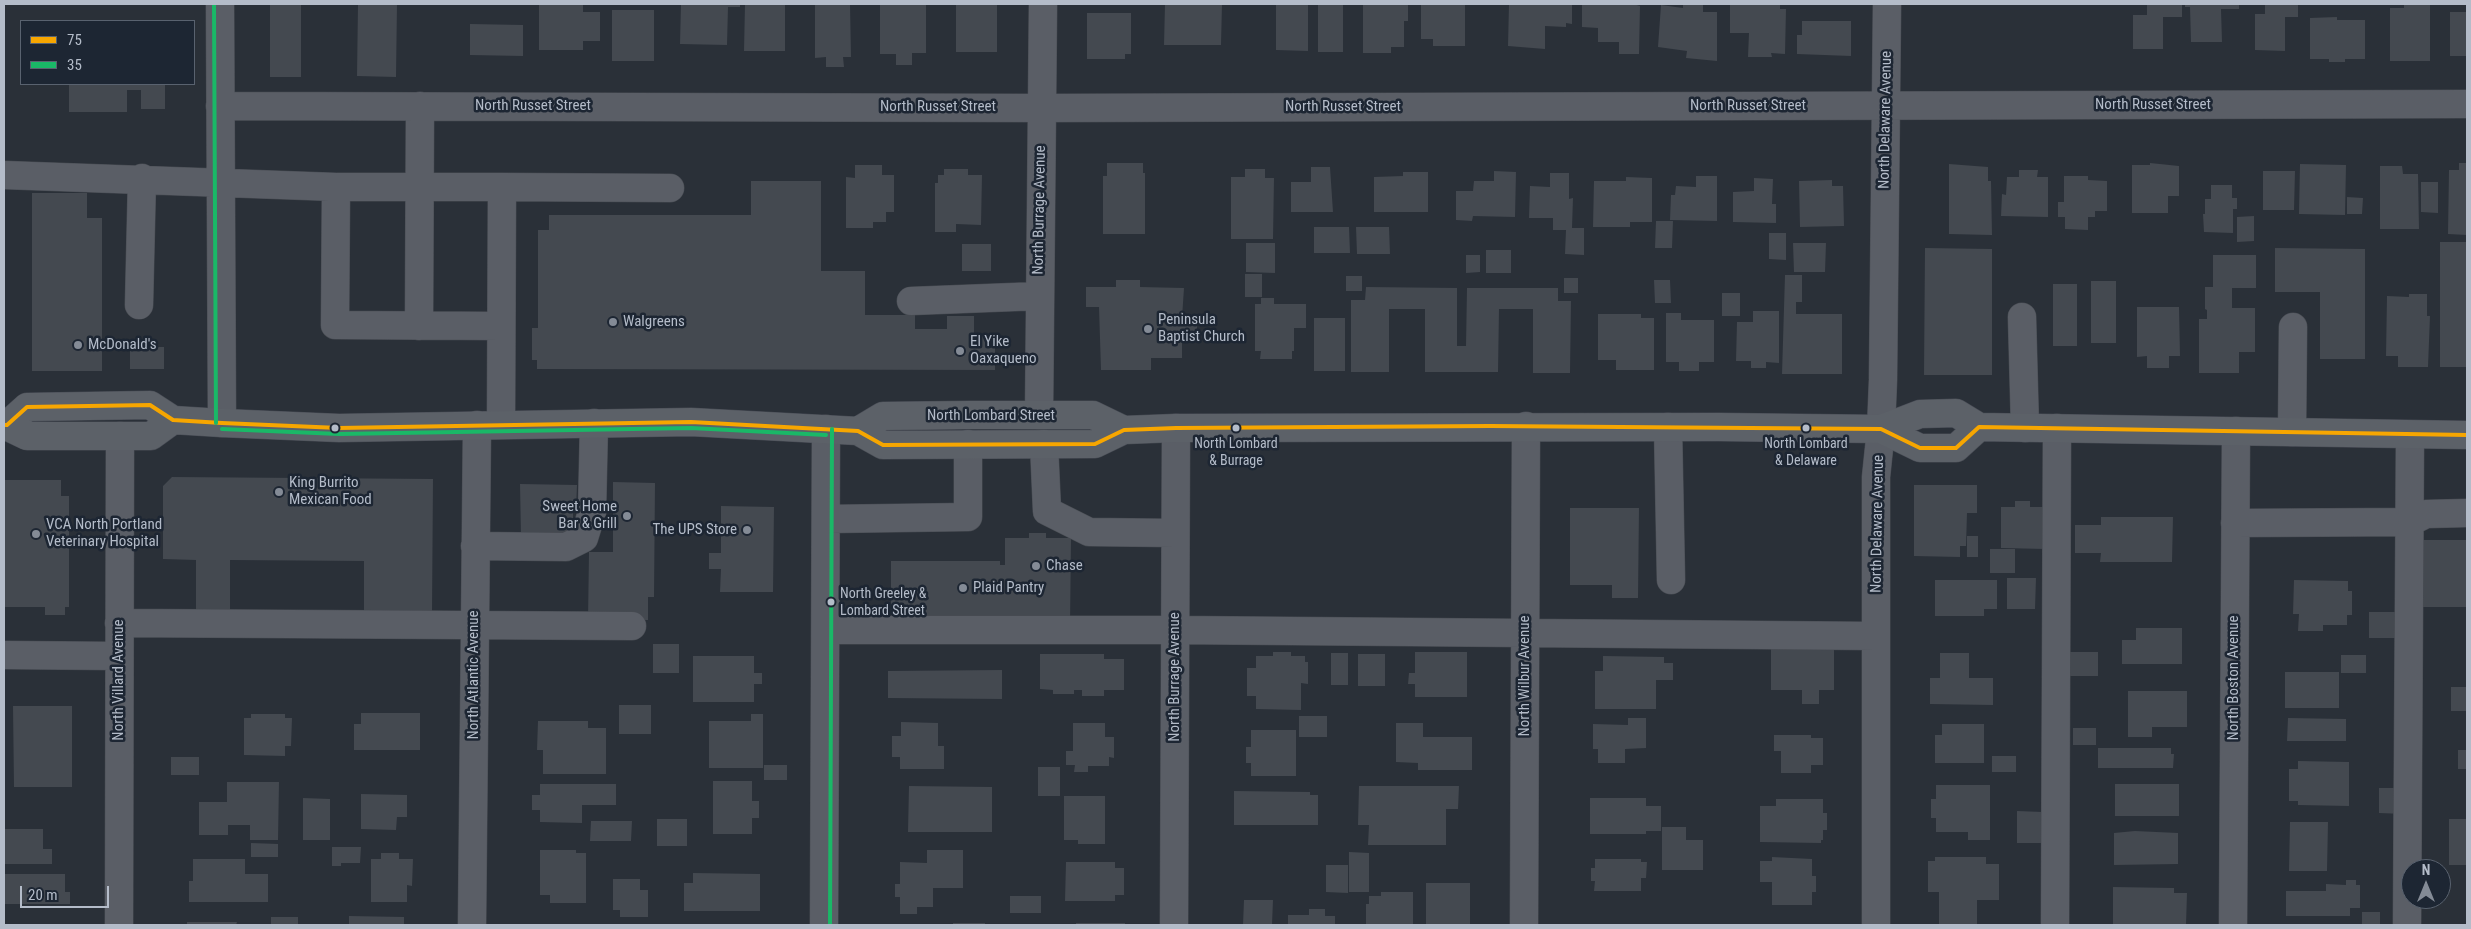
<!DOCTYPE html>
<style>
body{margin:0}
#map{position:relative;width:2471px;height:929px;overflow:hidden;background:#2a3038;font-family:"Roboto Condensed",sans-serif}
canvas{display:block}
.frame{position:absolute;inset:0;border:5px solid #b4bcc9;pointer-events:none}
.legend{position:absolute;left:20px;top:20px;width:175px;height:65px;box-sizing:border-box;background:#1d2633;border:1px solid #59626f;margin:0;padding:6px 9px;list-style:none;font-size:15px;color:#b4bcc9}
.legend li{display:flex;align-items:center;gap:10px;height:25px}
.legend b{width:25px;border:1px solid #59626f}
.north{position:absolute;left:2401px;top:859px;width:50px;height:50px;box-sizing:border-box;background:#1d2633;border:1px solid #59626f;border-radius:50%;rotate:0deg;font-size:14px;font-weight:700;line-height:20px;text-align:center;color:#b4bcc9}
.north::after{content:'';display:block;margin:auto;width:18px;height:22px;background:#848b96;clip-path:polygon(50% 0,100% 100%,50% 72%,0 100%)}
.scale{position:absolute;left:20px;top:886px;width:89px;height:22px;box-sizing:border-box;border:2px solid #b4bcc9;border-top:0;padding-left:6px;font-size:15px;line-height:18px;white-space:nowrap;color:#b4bcc9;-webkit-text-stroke:4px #1d2633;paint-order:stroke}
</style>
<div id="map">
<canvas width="2471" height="929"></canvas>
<div class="frame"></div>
<ul class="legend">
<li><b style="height:6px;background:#f7a600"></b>75</li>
<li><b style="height:6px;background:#1ab867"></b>35</li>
</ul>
<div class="north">N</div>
<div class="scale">20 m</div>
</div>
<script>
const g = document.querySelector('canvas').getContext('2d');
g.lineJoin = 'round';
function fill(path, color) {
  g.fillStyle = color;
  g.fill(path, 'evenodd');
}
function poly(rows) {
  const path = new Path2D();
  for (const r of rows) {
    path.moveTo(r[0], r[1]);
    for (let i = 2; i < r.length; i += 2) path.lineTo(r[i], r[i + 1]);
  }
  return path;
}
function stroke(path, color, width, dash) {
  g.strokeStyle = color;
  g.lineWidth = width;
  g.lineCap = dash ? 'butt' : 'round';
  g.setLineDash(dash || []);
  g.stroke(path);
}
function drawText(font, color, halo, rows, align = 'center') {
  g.font = font + ' "Roboto Condensed",sans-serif';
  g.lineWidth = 5;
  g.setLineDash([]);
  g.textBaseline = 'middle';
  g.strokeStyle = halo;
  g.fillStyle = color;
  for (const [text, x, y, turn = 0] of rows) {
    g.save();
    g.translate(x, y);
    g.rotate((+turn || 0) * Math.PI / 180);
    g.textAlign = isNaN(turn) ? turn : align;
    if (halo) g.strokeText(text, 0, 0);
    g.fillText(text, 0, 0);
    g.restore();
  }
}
fill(poly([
 [270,4,301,4,301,77,270,77],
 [358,4,397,4,396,77,357,76],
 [539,4,583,4,583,12,600,12,600,41,583,41,583,50,539,50],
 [681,4,740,4,740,7,728,7,727,45,680,44],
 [745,4,785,4,785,51,744,51],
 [815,4,850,4,851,57,843,57,844,67,826,67,826,57,815,58],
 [880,4,926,4,926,53,912,53,912,65,896,65,896,54,880,54],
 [956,4,997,4,997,52,956,52],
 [1165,4,1222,4,1221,45,1164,45],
 [1276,4,1308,4,1308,51,1276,50],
 [1318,4,1343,4,1343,52,1318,52],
 [1363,4,1408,4,1408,21,1404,21,1404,47,1391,47,1391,53,1363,53],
 [1421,4,1465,4,1465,46,1433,46,1433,39,1421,39],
 [1509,4,1572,4,1572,24,1566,23,1566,27,1545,26,1545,49,1508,46],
 [1582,4,1633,4,1640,6,1639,54,1619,54,1619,42,1598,42,1598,28,1582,27],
 [1683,4,1703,4,1703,12,1717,12,1717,61,1686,58,1687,51,1658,47,1661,5,1683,8],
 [1730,4,1780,4,1780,9,1786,9,1785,54,1771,53,1772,57,1748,57,1749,33,1730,33],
 [2147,4,2182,4,2182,17,2163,17,2163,49,2133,49,2133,15,2147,15],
 [2185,4,2239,4,2239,9,2221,9,2222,42,2191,42,2190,7,2185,7],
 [2265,4,2298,4,2298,17,2285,17,2285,51,2255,50,2255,14,2265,14],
 [2404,4,2430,4,2430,61,2390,61,2390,8,2404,8],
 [612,10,654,10,654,61,612,61],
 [2450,12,2467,12,2467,56,2450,56],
 [1087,13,1131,13,1131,54,1125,54,1125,59,1087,59],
 [2337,17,2337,20,2365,20,2365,59,2345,59,2345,62,2329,62,2329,59,2310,59,2310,18],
 [1802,21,1851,21,1851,56,1797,54,1797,35,1802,35],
 [470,24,523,25,523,56,470,55],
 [69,84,165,84,165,109,141,109,141,90,127,90,127,112,69,112],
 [1107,163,1143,163,1143,173,1145,173,1145,234,1103,234,1103,176,1107,176],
 [2150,163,2179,166,2179,196,2168,196,2168,213,2132,213,2132,165,2150,165],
 [2459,163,2467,163,2467,235,2448,234,2449,170,2459,170],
 [1949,164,1988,167,1988,181,1991,181,1992,235,1949,234],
 [2300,164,2346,165,2345,215,2299,214],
 [855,165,882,165,882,175,894,175,894,212,886,212,886,222,873,222,873,228,846,228,846,177,855,178],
 [2380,166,2402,166,2403,174,2418,174,2419,229,2380,229],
 [1311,167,1330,167,1333,212,1291,212,1291,182,1311,182],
 [944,169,968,169,968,175,982,175,981,225,956,224,956,232,935,232,935,183,938,183,938,175,944,175],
 [1245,169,1265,169,1265,178,1274,178,1273,239,1231,239,1231,177,1245,177],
 [2019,170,2038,170,2037,177,2048,177,2048,217,2001,216,2002,194,2006,195,2007,177,2019,177],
 [1494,171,1516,172,1515,217,1473,216,1472,221,1456,220,1456,191,1473,191,1474,181,1494,181],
 [2263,171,2295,171,2294,210,2263,210],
 [1403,172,1428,172,1428,212,1374,212,1374,177,1403,176],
 [1550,173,1569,173,1569,199,1573,198,1572,228,1584,228,1584,255,1565,254,1566,230,1553,230,1553,218,1529,218,1530,186,1550,187],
 [1696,176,1717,176,1717,221,1670,220,1671,195,1675,195,1676,186,1696,187],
 [2064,176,2088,176,2088,180,2107,181,2107,211,2095,211,2095,217,2088,217,2088,230,2065,229,2065,217,2058,217,2058,202,2064,202],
 [1626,177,1652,178,1652,222,1630,222,1630,227,1593,227,1594,181,1626,181],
 [1754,178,1773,179,1772,204,1776,204,1776,223,1733,222,1733,192,1754,191],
 [1832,180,1832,186,1843,186,1844,226,1800,227,1799,181],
 [751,181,821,181,821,271,865,271,865,315,915,315,915,329,947,329,947,316,974,316,974,335,995,335,995,370,537,369,537,360,532,360,532,328,538,328,538,230,549,230,549,215,751,215],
 [2421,182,2438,182,2438,213,2421,212],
 [2211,185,2232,185,2232,198,2237,198,2237,209,2233,209,2233,233,2204,232,2203,214,2205,214,2205,199,2211,199],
 [32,193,87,193,87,218,102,218,102,371,32,371],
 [2347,197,2363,198,2362,214,2347,214],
 [2254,216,2254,241,2237,242,2237,217],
 [1656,221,1673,221,1672,248,1655,248],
 [1314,227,1349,227,1350,253,1314,253],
 [1356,227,1389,227,1390,254,1357,254],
 [1769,233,1786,233,1786,260,1769,259],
 [2440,242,2467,242,2467,367,2440,367],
 [1246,243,1275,243,1275,273,1246,272],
 [1793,243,1826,243,1825,272,1794,272],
 [962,244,991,244,991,271,962,271],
 [1925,248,1992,249,1992,375,1924,375],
 [2275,248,2365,249,2365,359,2320,359,2320,292,2275,292],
 [1486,250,1511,250,1511,273,1486,273],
 [1466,255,1480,255,1480,272,1466,273],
 [2213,255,2256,255,2256,288,2232,288,2232,308,2255,308,2255,352,2239,352,2239,373,2199,373,2199,319,2207,319,2207,310,2205,309,2205,287,2213,287],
 [1245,274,1262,274,1262,297,1245,297],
 [1785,275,1802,275,1802,302,1796,302,1796,314,1842,314,1842,374,1782,374],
 [1346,276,1362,276,1362,291,1346,291],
 [1564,278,1578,278,1578,293,1564,293],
 [1116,280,1140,280,1140,287,1184,288,1182,318,1197,318,1197,340,1182,340,1182,358,1151,358,1151,370,1101,370,1099,307,1086,307,1086,287,1116,287],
 [1654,280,1670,280,1671,303,1655,303],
 [2091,281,2116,281,2116,343,2091,343],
 [2053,284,2077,284,2077,346,2053,346],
 [1366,287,1457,288,1457,346,1466,346,1467,288,1558,288,1558,301,1571,301,1570,373,1533,373,1533,309,1499,309,1498,372,1425,372,1425,309,1389,309,1389,372,1351,372,1351,300,1365,300],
 [1722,293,1740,293,1740,316,1722,316],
 [2409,294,2427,294,2427,316,2430,316,2428,367,2398,367,2398,356,2386,356,2387,296,2409,297],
 [1261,298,1274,298,1274,304,1306,304,1306,328,1294,328,1294,351,1292,351,1292,359,1260,359,1261,351,1255,351,1255,304,1261,304],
 [2137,307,2179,307,2180,356,2169,356,2169,368,2147,368,2147,356,2137,357],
 [1753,311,1779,311,1779,363,1766,362,1766,368,1751,368,1751,361,1736,361,1737,322,1753,322],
 [1666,313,1681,313,1681,320,1714,320,1714,362,1699,362,1699,371,1679,371,1679,362,1666,362],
 [1598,314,1641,314,1641,318,1654,318,1654,370,1616,370,1616,360,1598,360],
 [1314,318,1345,318,1345,371,1314,371],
 [130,347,164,347,164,369,130,369],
 [172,477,433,479,432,613,364,612,364,561,230,560,230,611,196,611,196,560,163,559,163,486],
 [4,480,61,480,61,496,69,496,69,607,65,607,65,615,45,615,45,607,4,607],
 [613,482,655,483,654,597,648,597,648,620,588,620,589,552,613,552],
 [520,484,577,485,576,511,573,511,573,537,521,537],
 [1914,485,1977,485,1977,513,1967,513,1966,546,1960,546,1960,557,1914,556],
 [2015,501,2030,501,2030,507,2046,507,2046,549,2001,548,2001,507,2015,507],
 [721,506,774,507,773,592,720,592,721,569,709,569,709,553,721,553],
 [1570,508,1639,508,1638,598,1612,598,1612,585,1570,585],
 [2101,517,2173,517,2172,562,2100,562,2101,553,2075,553,2075,525,2101,525],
 [1029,533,1046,533,1046,538,1071,538,1070,626,891,622,891,561,1000,561,1000,565,1005,565,1005,538,1029,538],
 [1967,536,1978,536,1978,557,1967,557],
 [2420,540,2467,540,2467,607,2420,607],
 [1990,549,2015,549,2015,573,1990,573],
 [2007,578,2036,578,2035,609,2007,609],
 [1935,580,1997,580,1997,609,1984,609,1984,616,1935,616],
 [2294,580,2348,581,2348,591,2352,591,2352,615,2347,615,2347,625,2323,625,2323,631,2298,631,2299,614,2293,614],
 [2369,612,2396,612,2396,638,2369,638],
 [2136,628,2182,628,2182,664,2122,664,2122,640,2136,640],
 [653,644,679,644,679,673,653,673],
 [1771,649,1834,649,1834,690,1819,690,1819,704,1802,704,1802,690,1771,690],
 [1273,652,1291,652,1291,656,1305,656,1305,662,1308,662,1308,684,1301,683,1301,710,1256,709,1256,696,1247,696,1247,668,1256,668,1256,656,1273,656],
 [1415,652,1467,652,1467,697,1415,697,1415,684,1408,684,1409,673,1415,673],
 [2070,652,2098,652,2098,676,2070,676],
 [1331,653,1348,653,1348,685,1331,685],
 [1940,653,1969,653,1969,678,1993,678,1993,705,1930,704,1930,678,1940,678],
 [1040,654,1104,654,1104,659,1124,659,1124,690,1104,690,1104,696,1082,696,1082,690,1074,690,1074,694,1053,694,1053,690,1040,689],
 [1358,654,1385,654,1385,686,1358,686],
 [2341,655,2366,655,2366,673,2341,673],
 [693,656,754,656,754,673,762,673,762,684,754,684,754,702,693,702],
 [1603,656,1664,657,1664,663,1673,663,1673,680,1656,680,1656,709,1595,709,1595,671,1603,671],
 [1002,670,1002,699,888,698,888,671],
 [2285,672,2339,672,2339,708,2285,708],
 [2451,687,2467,687,2467,711,2451,711],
 [2128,691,2187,691,2187,727,2152,727,2152,737,2128,737],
 [619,705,651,705,651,734,619,734],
 [13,706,72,706,72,787,14,787],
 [361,713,420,713,420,750,354,750,354,724,361,724],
 [251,714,285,714,285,718,292,718,291,746,285,746,285,756,244,755,244,718,251,718],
 [751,714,763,714,763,768,709,768,709,721,751,721],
 [1299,716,1327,716,1327,737,1299,737],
 [1628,718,1646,718,1646,748,1625,749,1625,763,1598,763,1598,749,1593,749,1593,724,1628,725],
 [2288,718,2346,719,2346,741,2287,741],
 [538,721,588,721,588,728,606,728,606,774,543,774,543,750,537,750],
 [901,722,938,723,938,746,944,746,944,769,900,769,900,757,892,757,892,736,901,736],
 [1073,723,1105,723,1105,737,1114,737,1114,758,1109,757,1109,766,1088,766,1088,772,1074,772,1075,765,1066,765,1066,751,1073,751],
 [1396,723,1423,723,1423,737,1472,737,1472,770,1418,770,1418,763,1396,762],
 [1942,724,1984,724,1984,763,1935,763,1935,735,1942,735],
 [2073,728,2096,728,2096,745,2073,745],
 [1251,730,1296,730,1296,776,1251,776,1251,763,1246,763,1246,747,1251,747],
 [1774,735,1811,735,1811,738,1823,738,1823,765,1811,765,1811,773,1781,773,1781,751,1774,751],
 [2098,748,2171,748,2171,754,2174,754,2173,768,2098,768],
 [2458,750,2467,750,2467,769,2458,769],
 [1992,756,2016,756,2016,772,1992,772],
 [171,757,199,757,199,775,171,775],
 [2298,761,2349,762,2349,806,2298,805,2298,801,2289,801,2289,769,2298,769],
 [764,765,787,765,787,780,764,780],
 [1038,767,1060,767,1060,796,1038,796],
 [713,781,752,781,752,801,759,801,759,818,752,818,752,834,713,834],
 [227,782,279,782,278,840,250,840,250,825,228,825,228,835,199,835,199,802,227,802],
 [540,784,616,784,616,805,582,805,582,823,540,822,540,810,532,810,532,795,540,795],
 [2115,784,2179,784,2179,816,2115,816],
 [1936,785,1990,785,1990,840,1968,840,1968,832,1936,832,1936,818,1931,818,1931,799,1936,799],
 [909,786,992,787,992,832,908,832],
 [1359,786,1459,786,1458,809,1446,809,1446,845,1368,845,1369,825,1358,825],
 [2379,788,2405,788,2404,814,2379,813],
 [1234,791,1310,792,1310,795,1318,795,1318,825,1234,825],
 [361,794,407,795,407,817,397,817,396,830,361,829],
 [1064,796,1105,796,1105,844,1078,844,1078,840,1064,840],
 [303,798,330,799,330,840,303,840],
 [1590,798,1646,798,1646,806,1661,806,1661,831,1646,831,1646,834,1590,834],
 [1776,799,1823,799,1823,813,1827,813,1827,830,1823,830,1823,840,1821,840,1821,843,1760,842,1760,806,1776,806],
 [2017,811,2043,812,2043,843,2017,843],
 [657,819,687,819,687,846,657,846],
 [2449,819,2467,819,2467,865,2449,865],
 [591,821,632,821,631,841,590,841],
 [2290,822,2328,822,2327,871,2289,871],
 [1662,827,1686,827,1686,840,1703,840,1703,870,1662,870],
 [4,829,43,829,43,849,52,849,52,864,4,864],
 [2135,831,2178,833,2178,864,2114,865,2114,833],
 [251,843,278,844,278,857,251,857],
 [332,847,361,847,360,863,341,863,341,866,332,866],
 [540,850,576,850,576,853,586,853,586,903,550,903,550,895,540,895],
 [927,850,963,850,963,888,933,888,933,907,917,907,917,914,900,914,900,897,895,897,895,884,900,884,900,862,927,863],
 [1349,852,1369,853,1369,892,1349,892],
 [381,853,399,853,399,859,413,859,412,886,407,885,407,902,371,902,371,859,381,859],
 [1772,857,1812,859,1812,876,1816,876,1816,892,1812,892,1812,905,1772,905,1772,882,1760,882,1760,861,1772,861],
 [1935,857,1986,857,1986,864,1999,864,1999,900,1977,900,1977,925,1939,925,1939,892,1928,892,1928,861,1935,861],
 [193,859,245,859,245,874,268,874,268,902,189,902,189,881,193,881],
 [1595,859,1641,859,1641,862,1647,862,1646,878,1641,878,1641,891,1594,891,1595,881,1591,881,1591,868,1595,868],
 [1066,862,1115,862,1115,868,1124,868,1124,895,1115,895,1115,901,1065,901],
 [1326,865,1348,865,1348,893,1326,892],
 [693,873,760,874,760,911,684,911,684,883,693,883],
 [4,874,65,874,65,892,70,892,70,904,4,904],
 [613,879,640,879,640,890,648,890,648,917,620,917,620,910,613,910],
 [2346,880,2356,880,2356,885,2360,885,2360,908,2350,908,2350,916,2286,916,2286,891,2326,891,2326,884,2346,885],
 [1426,883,1470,883,1470,925,1426,925],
 [2113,887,2174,888,2174,893,2187,893,2186,925,2113,925],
 [1381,892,1413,892,1413,925,1366,925,1366,904,1369,904,1369,896,1381,896],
 [1010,896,1041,896,1041,913,1010,913],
 [1244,900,1273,900,1272,925,1243,925],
 [1309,909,1325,909,1325,916,1335,916,1335,925,1288,925,1288,915,1309,915],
 [2362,912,2380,912,2380,925,2362,925],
 [349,916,404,917,404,925,349,925],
 [271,917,298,917,298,925,271,925],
 [187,922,237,922,236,925,187,925],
 [953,923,985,923,985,925,953,925],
 [1076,923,1125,923,1125,925,1076,925]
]), '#444950');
const minor = poly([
 [220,4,222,423],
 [220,106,1042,108,2467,104],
 [4,175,336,187,502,187,501,424],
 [336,187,335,325,501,326],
 [502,187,670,188],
 [911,301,1040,296],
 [139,305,142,178],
 [2022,317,2025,428],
 [419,326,420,106],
 [1039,415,1043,4],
 [1668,427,1671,580],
 [2292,432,2293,327],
 [1044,444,1047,511,1089,532,1175,533],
 [826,519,968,517,968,444],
 [2235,523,2410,522,2426,514,2467,513],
 [475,546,566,547,584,538,592,512,594,423],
 [119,623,632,626],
 [826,630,1175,630,1876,636],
 [4,655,119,656],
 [119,925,120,436],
 [472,925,477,425],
 [824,925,826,429],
 [1174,925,1176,428],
 [1524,925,1526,426],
 [1876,925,1876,477,1881,429,1883,380,1887,4],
 [2055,925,2057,428],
 [2233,925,2236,431],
 [2407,925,2410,436]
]);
const major = poly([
 [4,425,27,436,151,436,173,420],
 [7,425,27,407,150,405,173,420,222,423,339,428,691,422,858,431,883,445,1095,444,1124,430,1176,428,1719,427,1881,429,1920,448,1956,448,1979,427],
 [1881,429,1920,414,1956,413,1979,427,2467,435],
 [858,431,883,416,969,415,1093,415,1124,430]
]);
stroke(minor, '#484c53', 29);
stroke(major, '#484c55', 29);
stroke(minor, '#5a5e66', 28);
stroke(major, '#5c6168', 28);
stroke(poly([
 [4,425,7,425,27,407,150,405,173,420,222,423,339,428,691,422,858,431,883,445,1095,444,1124,430,1176,428,1490,426,1881,429,1920,448,1956,448,1979,427,2467,435]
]), '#f7a600', 4);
stroke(poly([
 [214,4,216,423],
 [222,429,339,434,691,428,826,435],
 [830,925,832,429]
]), '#1ab867', 4);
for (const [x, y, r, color] of [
 [613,322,5,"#848b96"],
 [1148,329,5,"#848b96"],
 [78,345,5,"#848b96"],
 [960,351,5,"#848b96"],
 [335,428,4.5,"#b4bcc9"],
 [1236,428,4.5,"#b4bcc9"],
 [1806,428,4.5,"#b4bcc9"],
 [279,492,5,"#848b96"],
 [627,516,5,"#848b96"],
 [747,530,5,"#848b96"],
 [36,534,5,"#848b96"],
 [1036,566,5,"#848b96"],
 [963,588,5,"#848b96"],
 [831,602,4.5,"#b4bcc9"]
]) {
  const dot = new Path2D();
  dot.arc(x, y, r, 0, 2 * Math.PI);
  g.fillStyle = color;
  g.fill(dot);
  stroke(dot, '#1d2633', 2);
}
drawText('14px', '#b4bcc9', '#1d2633', [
 ["North Lombard",1236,444],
 ["& Burrage",1236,461],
 ["North Lombard",1806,444],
 ["& Delaware",1806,461],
 ["North Greeley &",840,594,"left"],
 ["Lombard Street",840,611,"left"]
]);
drawText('15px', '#b4bcc9', '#1d2633', [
 ["North Russet Street",2153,105],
 ["North Russet Street",533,106],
 ["North Russet Street",1748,106],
 ["North Russet Street",938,107],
 ["North Russet Street",1343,107],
 ["North Delaware Avenue",1886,120,-89],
 ["North Burrage Avenue",1040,210,-89],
 ["North Lombard Street",991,416],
 ["North Delaware Avenue",1878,524,-89],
 ["North Atlantic Avenue",474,675,-90],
 ["North Wilbur Avenue",1525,676,-90],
 ["North Burrage Avenue",1175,677,-90],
 ["North Boston Avenue",2234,678,-90],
 ["North Villard Avenue",119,680,-90]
]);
drawText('15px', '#b4bcc9', '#1d2633', [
 ["Peninsula",1158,320],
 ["Baptist Church",1158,337],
 ["Walgreens",623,322],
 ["El Yike",970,342],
 ["Oaxaqueno",970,359],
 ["McDonald's",88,345],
 ["King Burrito",289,483],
 ["Mexican Food",289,500],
 ["Sweet Home",617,507,"right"],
 ["Bar & Grill",617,524,"right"],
 ["VCA North Portland",46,525],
 ["Veterinary Hospital",46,542],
 ["The UPS Store",737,530,"right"],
 ["Chase",1046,566],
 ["Plaid Pantry",973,588]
], 'left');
</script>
